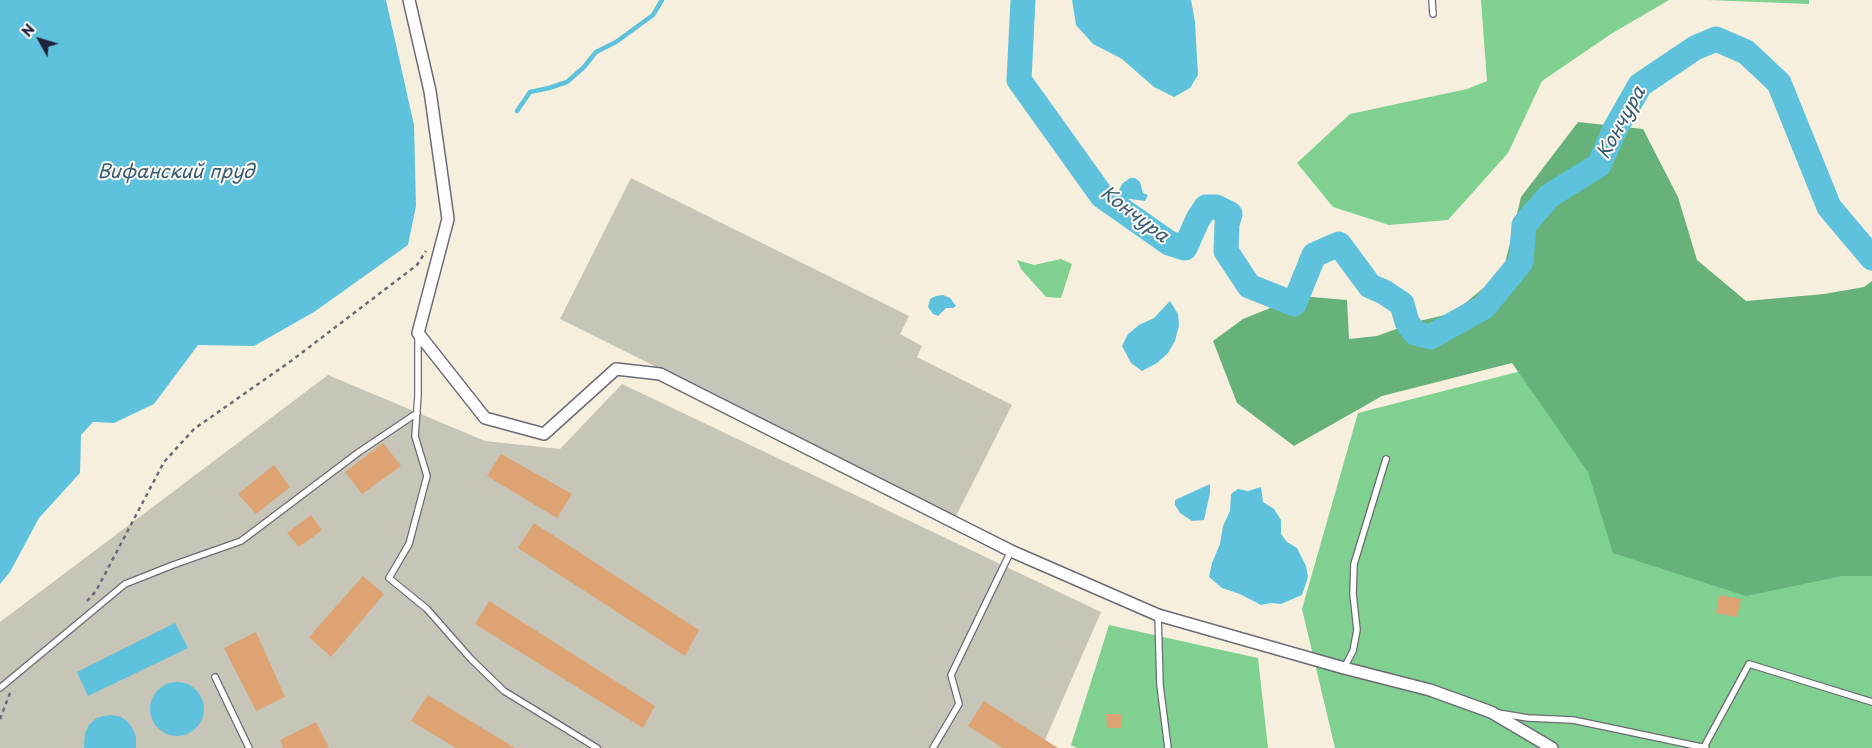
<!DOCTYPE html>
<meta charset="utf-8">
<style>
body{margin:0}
#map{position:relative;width:1872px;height:748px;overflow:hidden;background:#f6efde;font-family:"Playpen Sans",sans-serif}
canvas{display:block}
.north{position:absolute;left:15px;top:15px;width:50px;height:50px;-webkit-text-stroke:4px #fdfcf7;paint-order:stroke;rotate:309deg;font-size:14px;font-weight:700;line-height:20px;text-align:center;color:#22223b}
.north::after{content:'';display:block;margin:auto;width:18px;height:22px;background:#22223b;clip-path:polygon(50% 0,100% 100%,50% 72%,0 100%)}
</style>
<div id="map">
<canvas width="1872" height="748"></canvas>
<div class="north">N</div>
</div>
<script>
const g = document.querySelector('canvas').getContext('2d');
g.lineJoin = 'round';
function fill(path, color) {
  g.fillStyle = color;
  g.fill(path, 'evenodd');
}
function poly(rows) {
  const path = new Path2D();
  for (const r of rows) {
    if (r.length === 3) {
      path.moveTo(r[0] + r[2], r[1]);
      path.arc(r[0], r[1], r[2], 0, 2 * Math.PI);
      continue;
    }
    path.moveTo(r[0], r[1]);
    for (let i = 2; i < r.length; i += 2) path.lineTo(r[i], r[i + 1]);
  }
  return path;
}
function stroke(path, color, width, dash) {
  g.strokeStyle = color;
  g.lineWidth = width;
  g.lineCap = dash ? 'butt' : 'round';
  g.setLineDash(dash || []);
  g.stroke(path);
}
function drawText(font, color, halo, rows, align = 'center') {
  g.font = font + ' "Playpen Sans",sans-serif';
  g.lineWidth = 4;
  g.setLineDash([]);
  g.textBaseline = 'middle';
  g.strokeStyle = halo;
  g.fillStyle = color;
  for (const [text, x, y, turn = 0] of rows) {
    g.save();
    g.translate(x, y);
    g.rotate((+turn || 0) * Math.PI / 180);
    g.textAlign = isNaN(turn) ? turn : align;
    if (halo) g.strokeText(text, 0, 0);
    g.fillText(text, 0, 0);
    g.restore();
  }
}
fill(poly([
 [631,178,909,316,900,334,922,346,917,357,1012,405,956,516,560,319],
 [328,375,485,441,560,449,622,384,1101,612,1045,740,1056,748,0,748,0,622]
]), '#c6c5b8');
fill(poly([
 [1481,0,1669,0,1611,34,1542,81,1508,153,1448,220,1389,225,1333,207,1297,163,1350,114,1467,89,1487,81],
 [1707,0,1809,0,1809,4],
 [1061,259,1072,264,1061,298,1046,297,1021,269,1017,260,1034,265],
 [1529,369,1872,521,1872,748,1335,748,1302,609,1358,413],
 [1109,625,1258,658,1268,748,1077,748,1071,745]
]), '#7fd091');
fill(poly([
 [1578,122,1643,129,1678,197,1697,260,1746,301,1824,294,1864,287,1872,281,1872,576,1842,576,1746,596,1613,553,1588,472,1512,363,1382,396,1294,446,1237,403,1213,341,1243,319,1300,296,1347,300,1349,339,1377,336,1415,322,1453,313,1503,272,1521,197]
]), '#67b27b');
fill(poly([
 [0,0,386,0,414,125,416,206,408,245,314,312,254,346,198,345,154,404,114,423,93,422,81,435,80,473,39,518,10,572,0,584],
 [1072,0,1191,0,1195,22,1198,75,1190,88,1174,97,1154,87,1122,59,1093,44,1076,25],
 [1130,178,1135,178,1140,182,1143,193,1148,195,1145,201,1123,198,1119,190,1122,184],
 [943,295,950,298,956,306,953,308,946,308,938,316,933,314,928,307,930,299,936,296],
 [1170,301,1178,314,1179,325,1175,341,1168,353,1157,363,1142,371,1131,363,1122,346,1128,334,1139,325,1154,318],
 [1210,484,1210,493,1204,520,1192,521,1180,513,1175,505,1175,500],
 [1261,487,1263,502,1274,509,1281,520,1281,534,1287,542,1297,548,1306,566,1308,577,1302,595,1281,604,1271,603,1261,605,1240,594,1222,588,1209,577,1212,563,1220,544,1223,526,1230,511,1231,494,1238,489,1248,491],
 [175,623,188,648,88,696,77,672],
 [177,709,27],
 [112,715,121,717,128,722,133,729,136,737,136,748,84,748,85,733,89,725,95,719,103,716]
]), '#5ec2dc');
stroke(poly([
 [517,111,530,92,549,88,567,82,584,67,596,52,616,42,653,15,662,0]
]), '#5ec2dc', 4.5);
stroke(poly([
 [1023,0,1019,80,1102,196,1169,243,1185,248,1198,219,1206,207,1216,207,1230,214,1227,224,1226,251,1249,286,1294,304,1314,255,1339,244,1370,286,1384,292,1402,304,1407,322,1415,333,1430,337,1484,307,1521,262,1524,225,1549,196,1599,165,1615,129,1640,85,1695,48,1716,39,1746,52,1779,83,1829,207,1872,258]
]), '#5ec2dc', 25);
fill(poly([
 [383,443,401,466,362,494,345,472],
 [501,454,572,494,557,518,487,476],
 [274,465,290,487,256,514,238,494],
 [311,515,322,530,299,547,287,533],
 [534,523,699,630,685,656,518,548],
 [363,576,384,594,331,657,309,637],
 [1719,595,1741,599,1737,617,1716,613],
 [489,601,655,706,643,728,475,624],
 [256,632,285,697,256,711,224,648],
 [428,695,515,748,456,748,411,721],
 [984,701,1058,748,1003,748,968,726],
 [1106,714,1122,714,1122,728,1107,728],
 [316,722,329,748,283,748,280,740]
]), '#dea373');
const service = poly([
 [1432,0,1433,14],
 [418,335,418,395,415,436,427,476,409,544,389,578,427,609,471,659,504,691,597,748],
 [1158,615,1160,685,1168,748],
 [1344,668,1353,651,1357,630,1353,594,1354,564,1386,459],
 [215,677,249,748],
 [0,688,125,584,173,565,241,541,359,452,417,413],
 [1498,713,1528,718,1573,720,1706,748],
 [1704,747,1749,664,1872,702],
 [933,748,959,704,951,675,1011,551]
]);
const minor = poly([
 [409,0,430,91,448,219,418,333,485,418,544,434,616,369,660,374,1011,551,1158,615,1344,668,1430,690,1491,712,1552,748]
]);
stroke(service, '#6c6a74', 8);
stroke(minor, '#6c6a74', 14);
stroke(poly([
 [87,601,96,591,164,462,194,429,291,361,417,265,426,251],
 [0,719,10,693]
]), '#6c6a74', 2.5, [4, 4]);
stroke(service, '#fff', 5.5);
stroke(minor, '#fff', 11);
drawText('italic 19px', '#375a73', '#fdfcf7', [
 ["Кончура",1622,123,-61],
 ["Вифанский пруд",176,173],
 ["Кончура",1134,215,37]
]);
</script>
